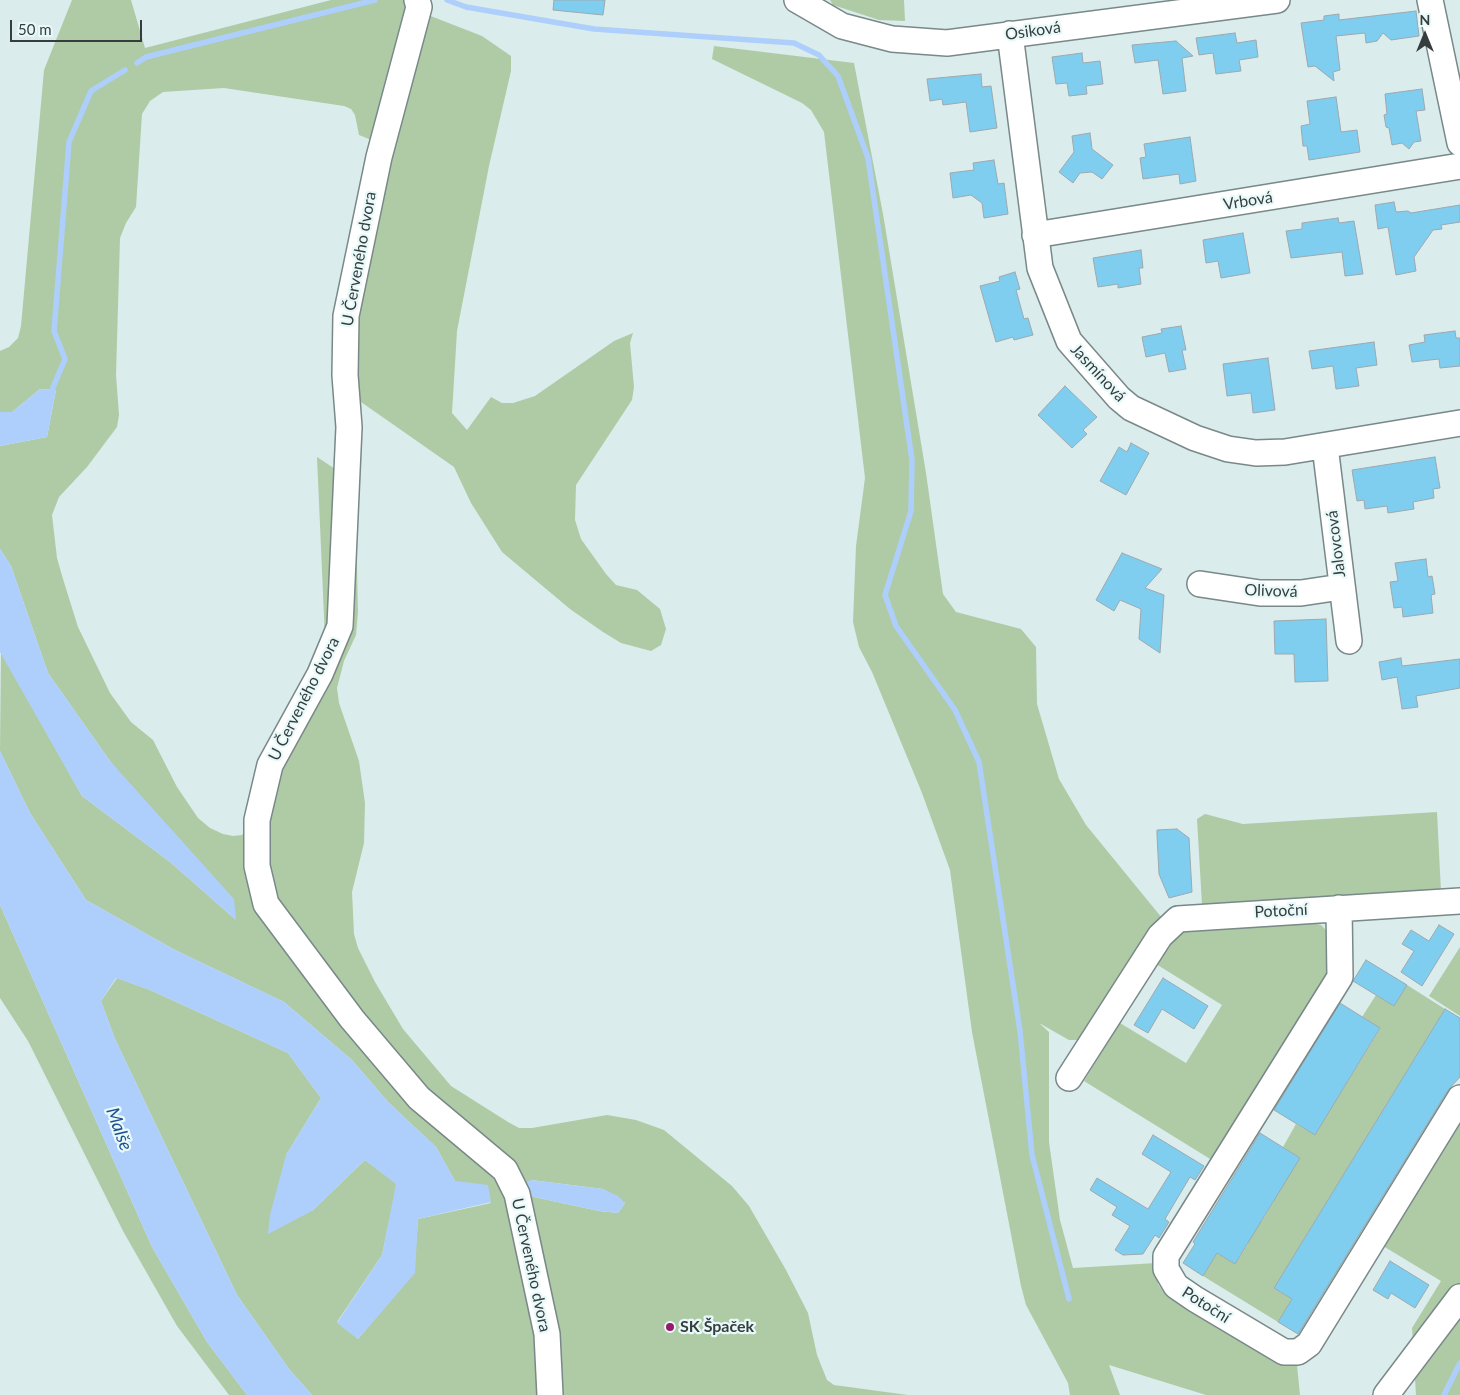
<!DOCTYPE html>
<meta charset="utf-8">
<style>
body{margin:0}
#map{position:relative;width:1460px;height:1395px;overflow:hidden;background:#dbecec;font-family:Lato,sans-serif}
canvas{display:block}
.north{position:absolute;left:1400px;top:10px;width:50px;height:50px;-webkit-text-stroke:4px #e8f9f9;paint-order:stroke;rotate:0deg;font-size:14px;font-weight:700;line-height:20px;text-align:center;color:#373d3e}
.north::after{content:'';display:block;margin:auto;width:18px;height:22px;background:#373d3e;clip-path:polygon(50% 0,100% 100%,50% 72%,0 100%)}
.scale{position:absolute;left:10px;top:20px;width:132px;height:22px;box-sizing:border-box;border:2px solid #373d3e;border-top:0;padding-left:6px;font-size:15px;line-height:18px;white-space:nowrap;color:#373d3e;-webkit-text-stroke:4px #e8f9f9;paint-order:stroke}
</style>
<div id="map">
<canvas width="1460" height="1395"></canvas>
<div class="north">N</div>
<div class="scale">50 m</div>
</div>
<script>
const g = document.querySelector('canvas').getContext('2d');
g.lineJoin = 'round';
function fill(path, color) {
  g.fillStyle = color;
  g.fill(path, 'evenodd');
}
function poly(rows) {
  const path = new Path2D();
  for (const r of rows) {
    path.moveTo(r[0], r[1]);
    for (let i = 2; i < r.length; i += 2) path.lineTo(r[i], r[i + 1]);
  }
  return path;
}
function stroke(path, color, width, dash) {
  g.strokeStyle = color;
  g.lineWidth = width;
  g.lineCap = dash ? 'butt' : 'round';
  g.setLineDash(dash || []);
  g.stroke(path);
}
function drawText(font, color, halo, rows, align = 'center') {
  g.font = font + ' Lato,sans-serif';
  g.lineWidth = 4.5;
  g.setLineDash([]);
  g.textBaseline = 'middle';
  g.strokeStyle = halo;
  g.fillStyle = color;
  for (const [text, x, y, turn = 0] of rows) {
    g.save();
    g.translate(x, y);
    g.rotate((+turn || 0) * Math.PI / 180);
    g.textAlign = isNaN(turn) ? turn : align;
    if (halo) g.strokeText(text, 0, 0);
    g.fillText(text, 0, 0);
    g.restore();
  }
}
fill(poly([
 [72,0,131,0,145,48,331,0,411,0,374,141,359,135,355,115,351,109,344,106,224,88,163,92,150,101,142,114,136,207,126,223,120,238,116,375,119,415,117,427,87,467,59,497,52,515,57,558,63,579,78,627,110,693,131,722,153,740,177,787,198,818,210,828,223,834,233,836,242,835,248,825,325,639,317,457,355,482,358,612,356,635,344,661,337,688,339,703,359,761,365,803,364,843,352,892,354,934,358,948,375,982,403,1029,451,1086,508,1122,519,1128,532,1128,607,1115,636,1120,664,1130,732,1186,749,1206,786,1270,808,1313,817,1355,827,1380,834,1385,908,1395,312,1395,289,1369,237,1295,115,1039,101,1001,117,978,150,990,288,1053,321,1098,286,1155,312,1211,365,1160,397,1184,382,1255,337,1322,358,1339,414,1273,418,1219,491,1203,455,1181,436,1147,388,1102,352,1060,284,1002,175,950,86,900,30,813,0,751,1,652,82,796,170,862,236,920,110,761,48,673,11,566,0,549,0,446,47,437,56,390,40,389,12,412,0,412,0,351,9,347,18,338,21,326,44,70],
 [531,1180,603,1189,625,1203,618,1213,599,1211,534,1197,529,1194],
 [830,0,904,0,905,21,879,20,833,5],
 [423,13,482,36,511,56,511,71,489,166,457,331,452,413,467,430,491,397,502,403,513,403,535,396,614,341,633,333,630,343,634,387,632,400,576,485,575,520,581,539,606,574,616,585,637,590,660,609,666,629,661,645,651,651,621,643,603,632,570,609,502,552,471,503,454,467,351,395,352,321],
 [714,46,854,63,883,214,926,473,943,594,956,612,1021,629,1036,647,1037,704,1059,779,1086,825,1162,918,1079,1040,1069,1040,1039,1023,1049,1032,1049,1142,1060,1220,1073,1268,1156,1263,1158,1284,1165,1294,1174,1301,1274,1362,1285,1366,1297,1365,1300,1395,1206,1395,1109,1365,1120,1395,1070,1395,1068,1383,1026,1305,1021,1286,972,1032,950,870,922,793,872,672,859,647,853,622,856,546,865,478,824,132,811,110,802,103,712,59],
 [1437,812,1441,892,1202,905,1197,819,1205,814,1243,824],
 [0,905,152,1247,207,1342,247,1395,229,1395,177,1326,123,1231,28,1041,0,998],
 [1310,922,1321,925,1328,932,1331,971,1215,1162,1084,1081,1120,1023,1186,1063,1222,1005,1156,964,1169,943,1179,933,1186,930],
 [1460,947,1460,1016,1429,996],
 [1407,985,1445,1009,1274,1288,1292,1299,1278,1322,1203,1276,1217,1253,1235,1264,1248,1244,1230,1233,1244,1210,1262,1221,1274,1201,1256,1189,1287,1178,1300,1158,1283,1147,1296,1124,1315,1135,1327,1115,1380,1029,1362,1017,1376,995,1394,1006],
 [1460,1120,1460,1395,1416,1395,1412,1328,1441,1281,1383,1246]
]), '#aecba6');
fill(poly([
 [40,389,56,390,47,437,0,446,0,412,12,412],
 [0,549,11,566,48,673,110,761,234,899,236,920,170,862,82,796,0,652],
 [0,751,30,813,86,900,175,950,284,1002,352,1060,388,1102,436,1147,455,1181,488,1185,491,1202,418,1219,415,1273,358,1339,337,1323,382,1255,396,1184,365,1160,312,1211,268,1234,270,1215,286,1155,321,1098,288,1053,150,990,116,978,101,1001,115,1039,237,1295,289,1369,312,1395,247,1395,207,1342,152,1247,0,905],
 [531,1180,603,1189,618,1196,625,1203,618,1213,599,1211,534,1197,529,1194,527,1182]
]), '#aecffc');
stroke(poly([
 [447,0,466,7,594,29,794,43,819,55,838,76,868,158,912,460,911,511,885,595,896,626,955,710,979,762,1020,1031,1032,1155,1069,1299],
 [137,63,146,57,375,0],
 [49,397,65,359,54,331,69,142,91,91,125,70],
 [1444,1395,1460,1363]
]), '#aecffc', 5.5);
const building = poly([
 [554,0,605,0,603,15,553,10,554,0],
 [1416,11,1419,36,1391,40,1383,33,1377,41,1366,43,1365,33,1336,36,1340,70,1333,72,1334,81,1315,66,1308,67,1301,23,1324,20,1324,16,1339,14,1339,20,1416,11],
 [1235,33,1237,43,1256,40,1258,57,1239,60,1241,71,1216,74,1213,53,1199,55,1196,38,1235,33],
 [1176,41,1193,56,1182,58,1186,91,1163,94,1158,60,1135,63,1132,45,1176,41],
 [1082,53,1083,63,1100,61,1103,84,1086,86,1087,94,1069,96,1067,83,1056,84,1052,57,1082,53],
 [981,74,982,87,991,86,997,128,970,132,966,102,943,105,942,99,930,101,927,79,981,74],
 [1422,89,1425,110,1416,111,1421,141,1414,142,1409,149,1402,143,1392,145,1389,128,1386,127,1384,115,1387,114,1385,94,1422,89],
 [1336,97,1341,132,1357,130,1360,152,1309,160,1307,146,1303,146,1301,126,1310,124,1307,101,1336,97],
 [1090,133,1092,149,1113,165,1102,179,1092,172,1080,173,1073,183,1059,172,1074,152,1072,136,1090,133],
 [1190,137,1196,181,1180,184,1179,174,1143,179,1140,158,1146,157,1144,144,1190,137],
 [994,160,998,184,1004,183,1008,214,984,218,982,203,971,195,953,198,950,173,974,170,973,163,994,160],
 [1394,202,1396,212,1408,211,1411,213,1460,205,1460,222,1441,225,1442,229,1433,230,1414,257,1416,271,1396,275,1388,227,1378,229,1375,205,1394,202],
 [1338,218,1339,223,1354,221,1363,274,1345,276,1342,252,1291,258,1286,231,1302,229,1302,223,1338,218],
 [1243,233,1250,273,1221,278,1218,261,1206,263,1203,240,1243,233],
 [1141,250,1143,268,1139,268,1141,284,1118,288,1118,284,1098,287,1093,258,1141,250],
 [1015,272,1020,289,1016,290,1024,319,1028,318,1033,335,1014,340,1013,337,996,342,980,286,1000,281,999,277,1015,272],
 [1181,326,1186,350,1182,350,1186,369,1169,372,1165,353,1146,357,1142,337,1162,333,1161,329,1181,326],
 [1455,331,1456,338,1460,338,1460,366,1440,368,1439,359,1412,362,1409,345,1425,342,1424,335,1455,331],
 [1374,342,1377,365,1356,368,1359,386,1336,389,1333,366,1312,369,1309,351,1374,342],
 [1268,358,1275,410,1253,413,1251,393,1227,396,1223,364,1268,358],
 [1065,386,1097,417,1083,430,1087,434,1072,448,1038,415,1065,386],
 [1131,443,1149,453,1126,495,1100,481,1119,447,1127,452,1131,443],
 [1435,457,1440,488,1433,489,1434,498,1413,502,1414,509,1388,513,1387,506,1365,509,1364,500,1357,501,1352,470,1435,457],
 [1122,553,1162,569,1145,588,1164,595,1160,653,1139,639,1141,609,1120,600,1114,611,1096,600,1122,553],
 [1426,559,1428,577,1432,576,1435,594,1431,595,1433,613,1403,617,1402,607,1394,608,1390,582,1398,581,1395,563,1426,559],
 [1326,619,1328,681,1295,682,1294,654,1275,654,1274,621,1326,619],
 [1401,658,1402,666,1460,659,1460,688,1416,696,1418,707,1402,709,1397,677,1382,680,1379,662,1401,658],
 [1177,829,1189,838,1192,892,1169,898,1159,874,1157,835,1157,830,1177,829],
 [1439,925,1454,934,1422,986,1401,972,1414,951,1402,944,1411,930,1429,941,1439,925],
 [1366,960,1407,985,1394,1006,1353,981,1366,960],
 [1163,978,1208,1006,1194,1029,1162,1009,1148,1033,1134,1025,1163,978],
 [1340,1003,1380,1028,1315,1135,1274,1110,1340,1003],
 [1445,1009,1460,1018,1460,1077,1448,1090,1298,1334,1278,1322,1292,1299,1274,1288,1445,1009],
 [1260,1133,1300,1158,1235,1264,1217,1253,1203,1276,1183,1263,1195,1244,1193,1242,1260,1133],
 [1153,1135,1204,1166,1195,1180,1190,1177,1165,1219,1169,1222,1159,1238,1155,1235,1143,1254,1123,1255,1115,1250,1130,1226,1112,1215,1117,1207,1090,1190,1097,1178,1148,1209,1171,1172,1142,1154,1153,1135],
 [1390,1261,1429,1285,1415,1308,1391,1293,1388,1299,1373,1290,1390,1261]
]);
fill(building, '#7fcdef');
stroke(building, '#9ca9af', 1);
const minor = poly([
 [417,0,419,7,379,157,346,316,345,375,349,427,340,626,320,674,270,765,257,820,257,866,266,904,352,1019,419,1098,505,1170,517,1194,547,1334,550,1395],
 [797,0,842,26,892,39,947,43,1277,0],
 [1430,0,1460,143],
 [1010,34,1040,268,1069,341,1119,398,1131,408,1195,438,1228,449,1256,453,1285,452,1460,423],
 [1035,235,1460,166],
 [1325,446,1349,641],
 [1200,584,1260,593,1301,593,1341,587],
 [1339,908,1340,977,1166,1256,1166,1269,1176,1286,1195,1299,1284,1352,1298,1352,1309,1344,1460,1098],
 [1069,1078,1160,936,1178,919,1460,901],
 [1386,1395,1460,1297]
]);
stroke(minor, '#798888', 28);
stroke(minor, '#fff', 25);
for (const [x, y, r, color] of [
 [670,1327,5,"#98186e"]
]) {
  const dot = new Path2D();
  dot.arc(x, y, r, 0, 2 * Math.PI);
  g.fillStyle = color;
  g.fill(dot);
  stroke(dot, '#e8f9f9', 2);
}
drawText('16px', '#373d3e', '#e8f9f9', [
 ["Osiková",1033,31,-8],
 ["Vrbová",1248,201,-9],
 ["U Červeného dvora",359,259,-80],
 ["Jasmínová",1098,373,47],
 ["Jalovcová",1336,544,-97],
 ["Olivová",1271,591,2],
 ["U Červeného dvora",304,699,-63],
 ["Potoční",1281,911,-3],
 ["U Červeného dvora",531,1265,78],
 ["Potoční",1206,1305,32]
]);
drawText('bold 16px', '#373d3e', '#e8f9f9', [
 ["SK Špaček",680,1327]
], 'left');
drawText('italic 18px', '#1e4f91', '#e8f9f9', [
 ["Malše",119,1129,70]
]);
</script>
